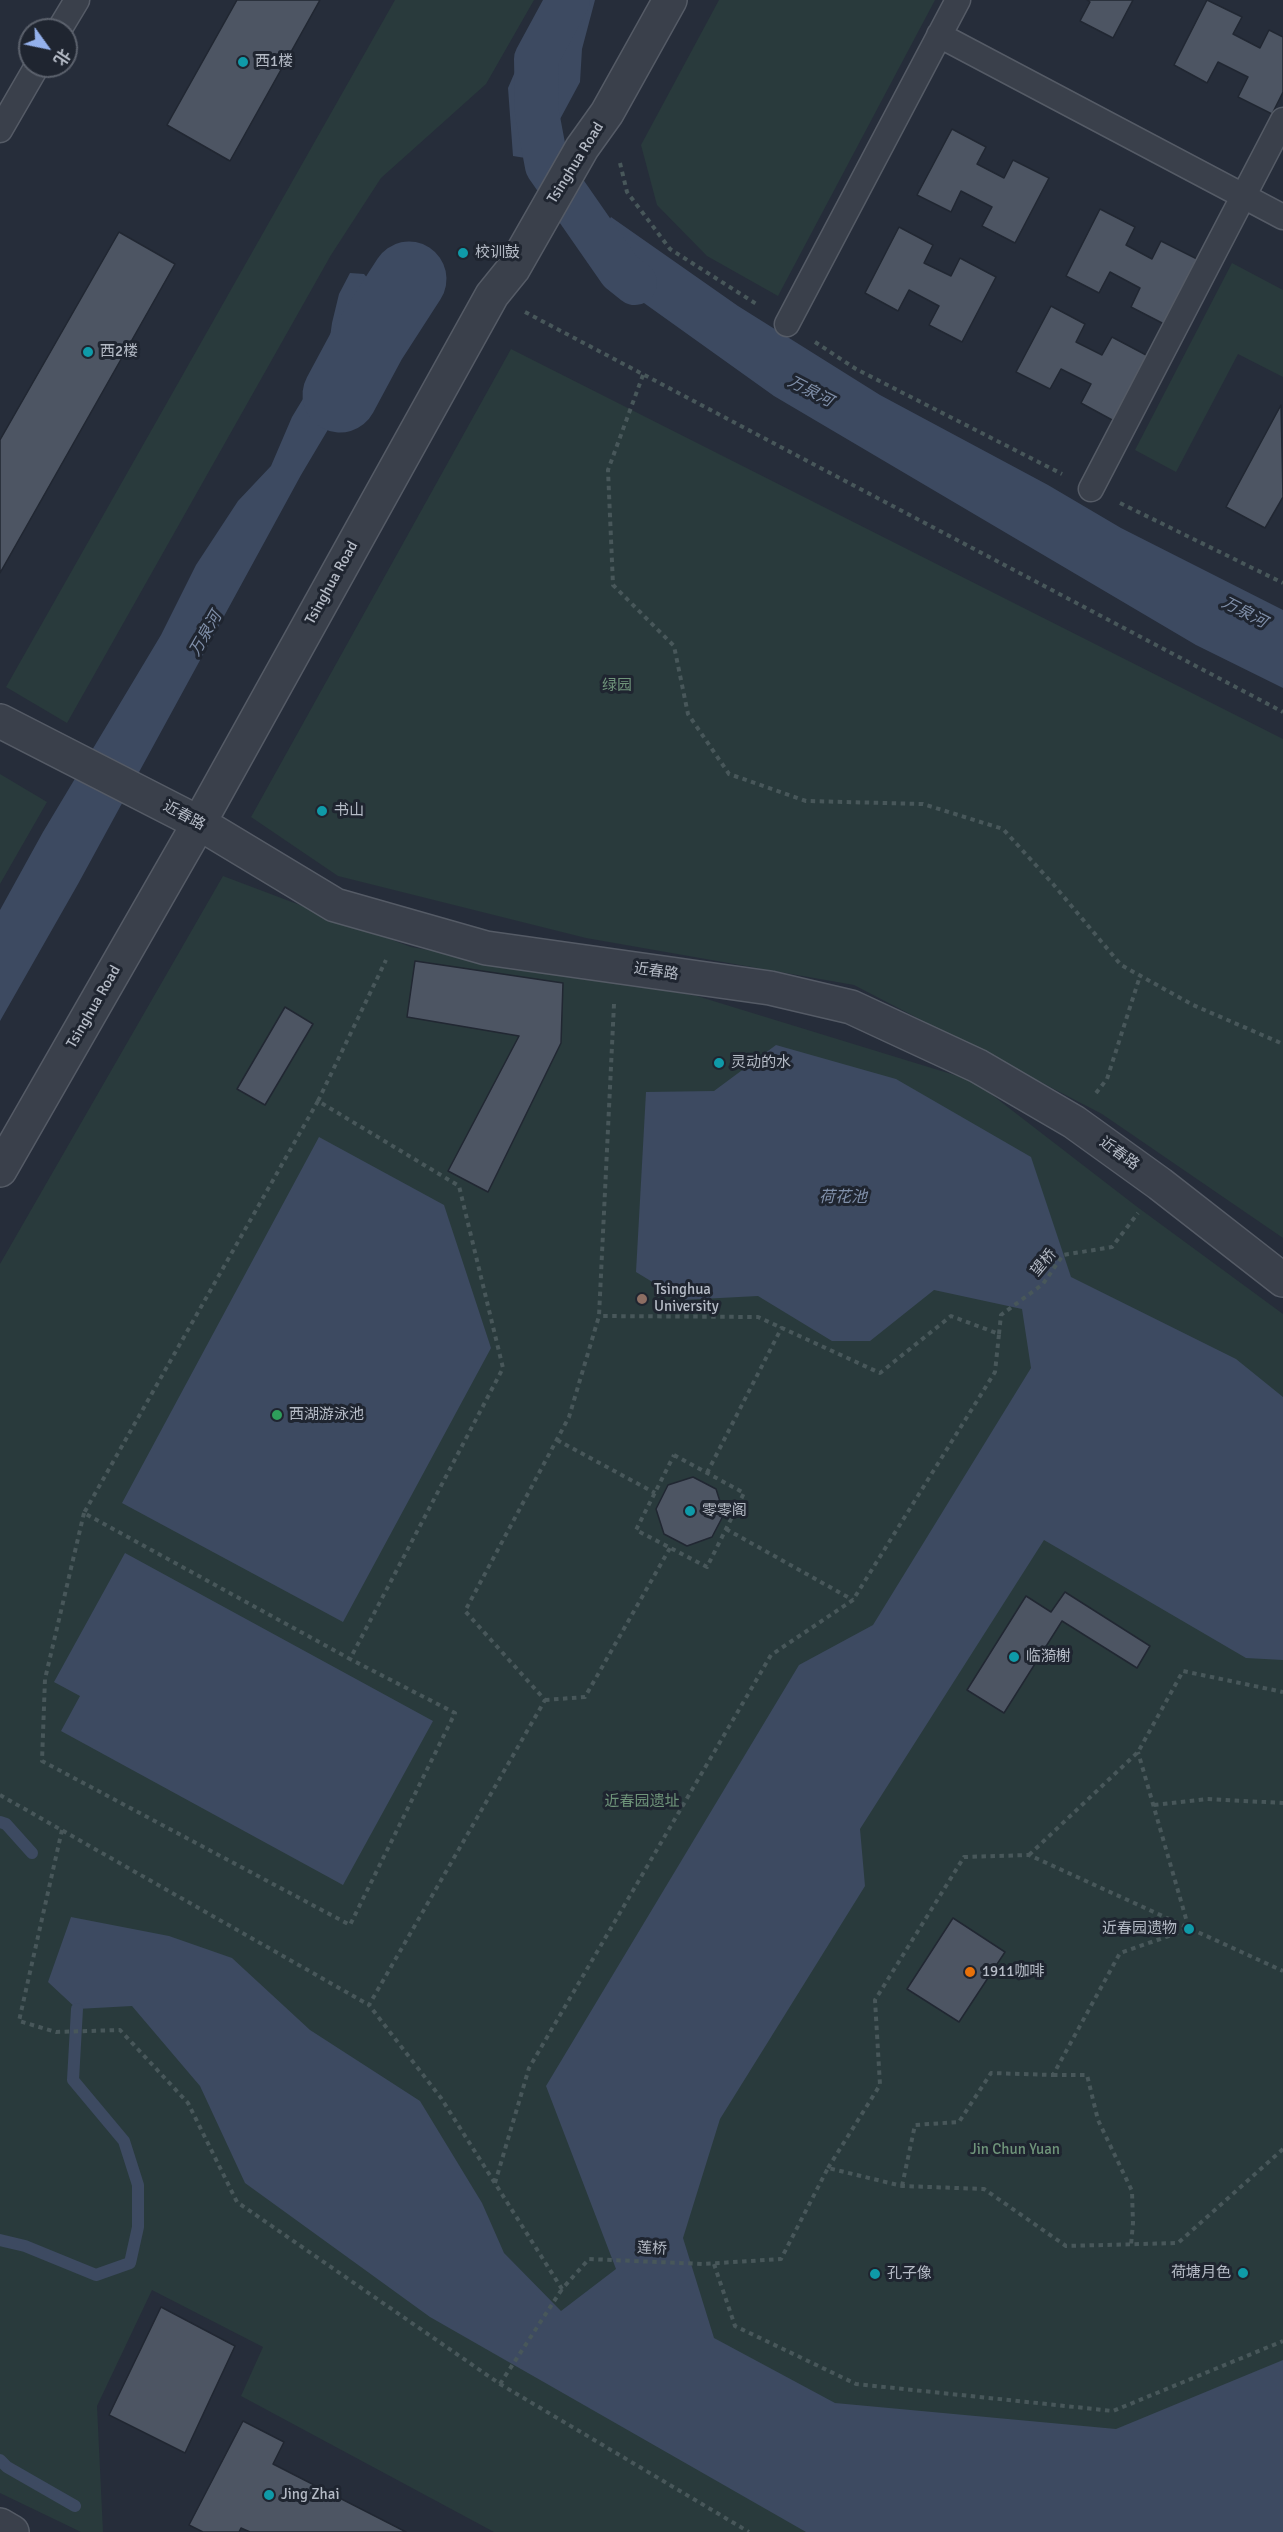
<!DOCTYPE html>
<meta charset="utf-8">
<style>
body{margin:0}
#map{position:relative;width:1283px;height:2532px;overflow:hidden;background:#262d3a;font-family:Signika,"Noto Sans SC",sans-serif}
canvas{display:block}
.north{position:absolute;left:18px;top:18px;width:60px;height:60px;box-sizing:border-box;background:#1f2530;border:2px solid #5b616c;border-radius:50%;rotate:123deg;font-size:16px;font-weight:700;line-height:24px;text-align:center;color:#b5bbc6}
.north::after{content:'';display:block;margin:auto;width:21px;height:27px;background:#94b1ec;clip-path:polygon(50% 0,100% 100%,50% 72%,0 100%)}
</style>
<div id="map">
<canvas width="1283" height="2532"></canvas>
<div class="north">北</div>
</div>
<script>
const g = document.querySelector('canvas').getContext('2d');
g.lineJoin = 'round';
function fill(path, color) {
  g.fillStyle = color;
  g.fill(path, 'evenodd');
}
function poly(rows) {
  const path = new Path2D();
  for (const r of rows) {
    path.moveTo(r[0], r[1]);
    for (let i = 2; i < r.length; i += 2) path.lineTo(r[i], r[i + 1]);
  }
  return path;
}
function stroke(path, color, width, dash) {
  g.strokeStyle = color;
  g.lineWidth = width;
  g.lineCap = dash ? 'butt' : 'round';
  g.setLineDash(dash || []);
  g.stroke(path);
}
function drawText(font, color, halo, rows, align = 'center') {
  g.font = font + ' Signika,"Noto Sans SC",sans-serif';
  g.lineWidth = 6;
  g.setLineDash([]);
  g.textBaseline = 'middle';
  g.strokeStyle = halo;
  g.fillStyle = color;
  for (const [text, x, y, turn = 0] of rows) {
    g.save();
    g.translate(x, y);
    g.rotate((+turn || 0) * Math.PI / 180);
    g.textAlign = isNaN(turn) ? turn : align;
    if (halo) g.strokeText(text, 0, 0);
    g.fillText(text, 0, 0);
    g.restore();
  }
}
fill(poly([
 [395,0,534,0,486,84,381,178,331,255,67,723,6,687],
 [719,0,935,0,778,296,707,256,657,205,641,145],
 [1232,263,1283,290,1283,377,1238,354,1176,472,1135,450],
 [511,349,1283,739,1283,1238,1102,1114,854,985,586,938,338,876,251,817],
 [0,774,47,802,0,884],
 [223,876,411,947,697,996,974,1081,1136,1206,1283,1314,1283,2532,494,2532,241,2396,263,2347,152,2290,97,2406,103,2532,81,2532,0,2493,0,1264]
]), '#293a3c');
fill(poly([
 [546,0,595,0,582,49,580,82,538,160,513,156,508,88],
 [611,217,738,306,880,395,1048,485,1121,528,1283,610,1283,688,1196,645,774,396,609,278,589,251],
 [350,273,364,274,381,294,399,310,301,475,78,884,0,1021,0,910,43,832,161,635,196,565,238,501,271,466,292,417,327,359,332,323,339,294],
 [776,1045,896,1079,1031,1157,1071,1277,1236,1359,1283,1397,1283,1660,1246,1658,1044,1540,860,1829,865,1886,720,2119,683,2238,714,2338,835,2403,1116,2429,1283,2360,1283,2532,806,2532,430,2317,245,2183,200,2086,132,2006,77,2009,48,1982,71,1917,169,1936,232,1958,310,2030,420,2101,482,2203,504,2253,561,2311,616,2269,546,2086,799,1665,873,1625,1031,1368,1022,1309,934,1290,870,1341,832,1341,758,1296,682,1300,636,1272,646,1092,714,1091],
 [319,1137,444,1205,491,1348,343,1622,122,1503],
 [125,1553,433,1721,343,1885,61,1731,80,1696,54,1682]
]), '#3d4a61');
stroke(poly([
 [0,1822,6,1824,32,1853],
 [0,2240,25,2246,96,2275,130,2263,138,2227,138,2185,124,2141,73,2080,77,2009],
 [0,2460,7,2467,75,2506]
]), '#3d4a61', 12);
stroke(poly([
 [568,0,536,59,537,113,547,166,620,271,635,283]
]), '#3d4a61', 44);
stroke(poly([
 [340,395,369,341,409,279]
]), '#3d4a61', 75);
const building = poly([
 [237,0,320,0,230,161,167,125,237,0],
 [1087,0,1133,0,1113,38,1080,21,1090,2,1087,0],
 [1207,0,1242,17,1233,34,1260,48,1269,30,1283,37,1283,92,1272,114,1238,97,1248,77,1218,62,1207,83,1174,65,1207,0],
 [952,129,986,147,977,164,1004,178,1013,160,1049,178,1015,243,982,226,992,207,961,191,951,212,917,195,952,129],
 [1100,209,1135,227,1126,245,1152,259,1161,241,1197,259,1164,324,1131,307,1140,288,1110,272,1099,293,1066,276,1100,209],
 [899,227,933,245,924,263,951,276,960,258,996,277,962,342,929,325,939,306,909,290,898,311,865,293,899,227],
 [119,232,175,264,0,573,0,440,119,232],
 [1051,306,1085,324,1076,342,1102,355,1112,337,1148,356,1114,421,1081,403,1091,384,1061,369,1050,389,1016,372,1051,306],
 [1281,405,1283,497,1265,528,1226,507,1281,405],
 [415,961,563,983,561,1043,488,1192,448,1171,519,1036,407,1017,415,961],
 [285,1007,313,1024,265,1105,237,1089,285,1007],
 [693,1477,716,1489,724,1514,712,1537,687,1546,664,1534,656,1509,668,1485,693,1477],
 [1065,1592,1150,1646,1137,1668,1062,1621,1004,1713,967,1690,1026,1596,1051,1612,1065,1592],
 [953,1918,1005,1952,959,2022,907,1989,953,1918],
 [161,2307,235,2346,185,2453,109,2415,161,2307],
 [243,2421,284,2442,273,2464,406,2532,250,2532,241,2528,239,2532,203,2532,189,2525,243,2421]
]);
fill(building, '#4d5563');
stroke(building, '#212732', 1.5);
const lane = poly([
 [59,30,77,0],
 [939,35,1283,217],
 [0,130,37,66],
 [787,324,958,0],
 [1091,489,1283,120]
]);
const street = poly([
 [0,721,199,823,335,905,486,948,770,988,851,1007,978,1066,1074,1122,1160,1184,1283,1280],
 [0,1170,199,823,492,295,513,269,582,148,607,113,670,0],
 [0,2525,12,2532]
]);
stroke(lane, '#555b66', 27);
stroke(street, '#555b66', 36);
stroke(poly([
 [620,163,627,192,670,249,758,305],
 [525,312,1283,712],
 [815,342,856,369,1062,474],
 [643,375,608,470,613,585,674,646,688,714,729,774,806,801,923,804,1003,829,1053,884,1121,965,1193,1005,1283,1044],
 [1120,503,1283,583],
 [614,1004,599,1316,569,1417,465,1611,545,1700,369,2005,441,2098,562,2289,589,2259,703,2264,781,2259,828,2168,902,2186,984,2189,1066,2246,1178,2243,1283,2149],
 [1096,1093,1107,1079,1140,976],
 [318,1101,84,1513,350,1659,503,1368,459,1186,318,1101,386,960],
 [999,1334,1001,1315,1043,1284,1063,1255,1112,1247,1138,1213],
 [557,1440,655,1493],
 [674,1455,744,1493,707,1567,636,1530,674,1455],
 [707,1473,782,1327],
 [84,1513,45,1679,42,1761,350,1925,455,1713,350,1659],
 [726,1529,853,1600],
 [545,1700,585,1697,670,1548],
 [0,1795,369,2005],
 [1154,1805,1207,1799,1283,1803],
 [62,1830,19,2021,56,2032,120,2030,188,2103,237,2202,500,2384,749,2532],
 [1029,1855,1138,1752,1183,1671,1283,1692],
 [1053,2075,1087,2075,1098,2120,1132,2191,1133,2223,1131,2245],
 [828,2168,880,2085,875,2000,964,1857,1029,1855,1283,1971],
 [495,2183,529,2068,771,1655,853,1600,995,1372,999,1334,951,1316,880,1373,758,1317,599,1316],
 [902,2186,915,2125,959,2122,991,2073,1053,2075,1120,1953,1189,1929,1138,1752],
 [714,2264,735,2326,856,2384,1113,2411,1283,2341],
 [500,2384,562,2289]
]), '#48575a', 4, [4.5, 4.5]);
stroke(lane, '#3a404b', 24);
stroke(street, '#3a404b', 33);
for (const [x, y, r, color] of [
 [243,62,6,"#0f9aa8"],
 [463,253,6,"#0f9aa8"],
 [88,352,6,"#0f9aa8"],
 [322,811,6,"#0f9aa8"],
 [719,1063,6,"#0f9aa8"],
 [642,1299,6,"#8d6e63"],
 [277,1415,6,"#2e9e5b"],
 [690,1511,6,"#0f9aa8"],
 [1014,1657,6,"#0f9aa8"],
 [1189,1929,6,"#0f9aa8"],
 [970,1972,6,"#e8710a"],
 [1243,2273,6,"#0f9aa8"],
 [875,2274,6,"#0f9aa8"],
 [269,2495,6,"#0f9aa8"]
]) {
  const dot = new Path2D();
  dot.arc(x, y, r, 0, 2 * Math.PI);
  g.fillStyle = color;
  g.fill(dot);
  stroke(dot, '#1f2530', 2);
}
drawText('15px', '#b5bbc6', '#1f2530', [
 ["西1楼",255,62],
 ["校训鼓",475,253],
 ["西2楼",100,352],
 ["书山",334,811],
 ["灵动的水",731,1063],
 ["Tsinghua",654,1290],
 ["University",654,1307],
 ["西湖游泳池",289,1415],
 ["零零阁",702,1511],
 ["临漪榭",1026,1657],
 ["近春园遗物",1177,1929,"right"],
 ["1911咖啡",982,1972],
 ["荷塘月色",1231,2273,"right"],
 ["孔子像",887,2274],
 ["Jing Zhai",281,2495]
], 'left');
drawText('15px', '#b5bbc6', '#1f2530', [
 ["Tsinghua Road",576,163,-58],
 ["Tsinghua Road",332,583,-61],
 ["近春路",184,816,28],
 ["近春路",656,972,8],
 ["Tsinghua Road",94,1007,-60],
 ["近春路",1119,1154,36],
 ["望桥",1044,1263,-50],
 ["莲桥",652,2249,3]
]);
drawText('15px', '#6f947a', '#1f2530', [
 ["绿园",617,686],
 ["近春园遗址",642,1802],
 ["Jin Chun Yuan",1015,2150]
]);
drawText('italic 16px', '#8090aa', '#1f2530', [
 ["万泉河",810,392,27],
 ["万泉河",1244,613,27],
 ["万泉河",206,634,-60],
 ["荷花池",843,1198]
]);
</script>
